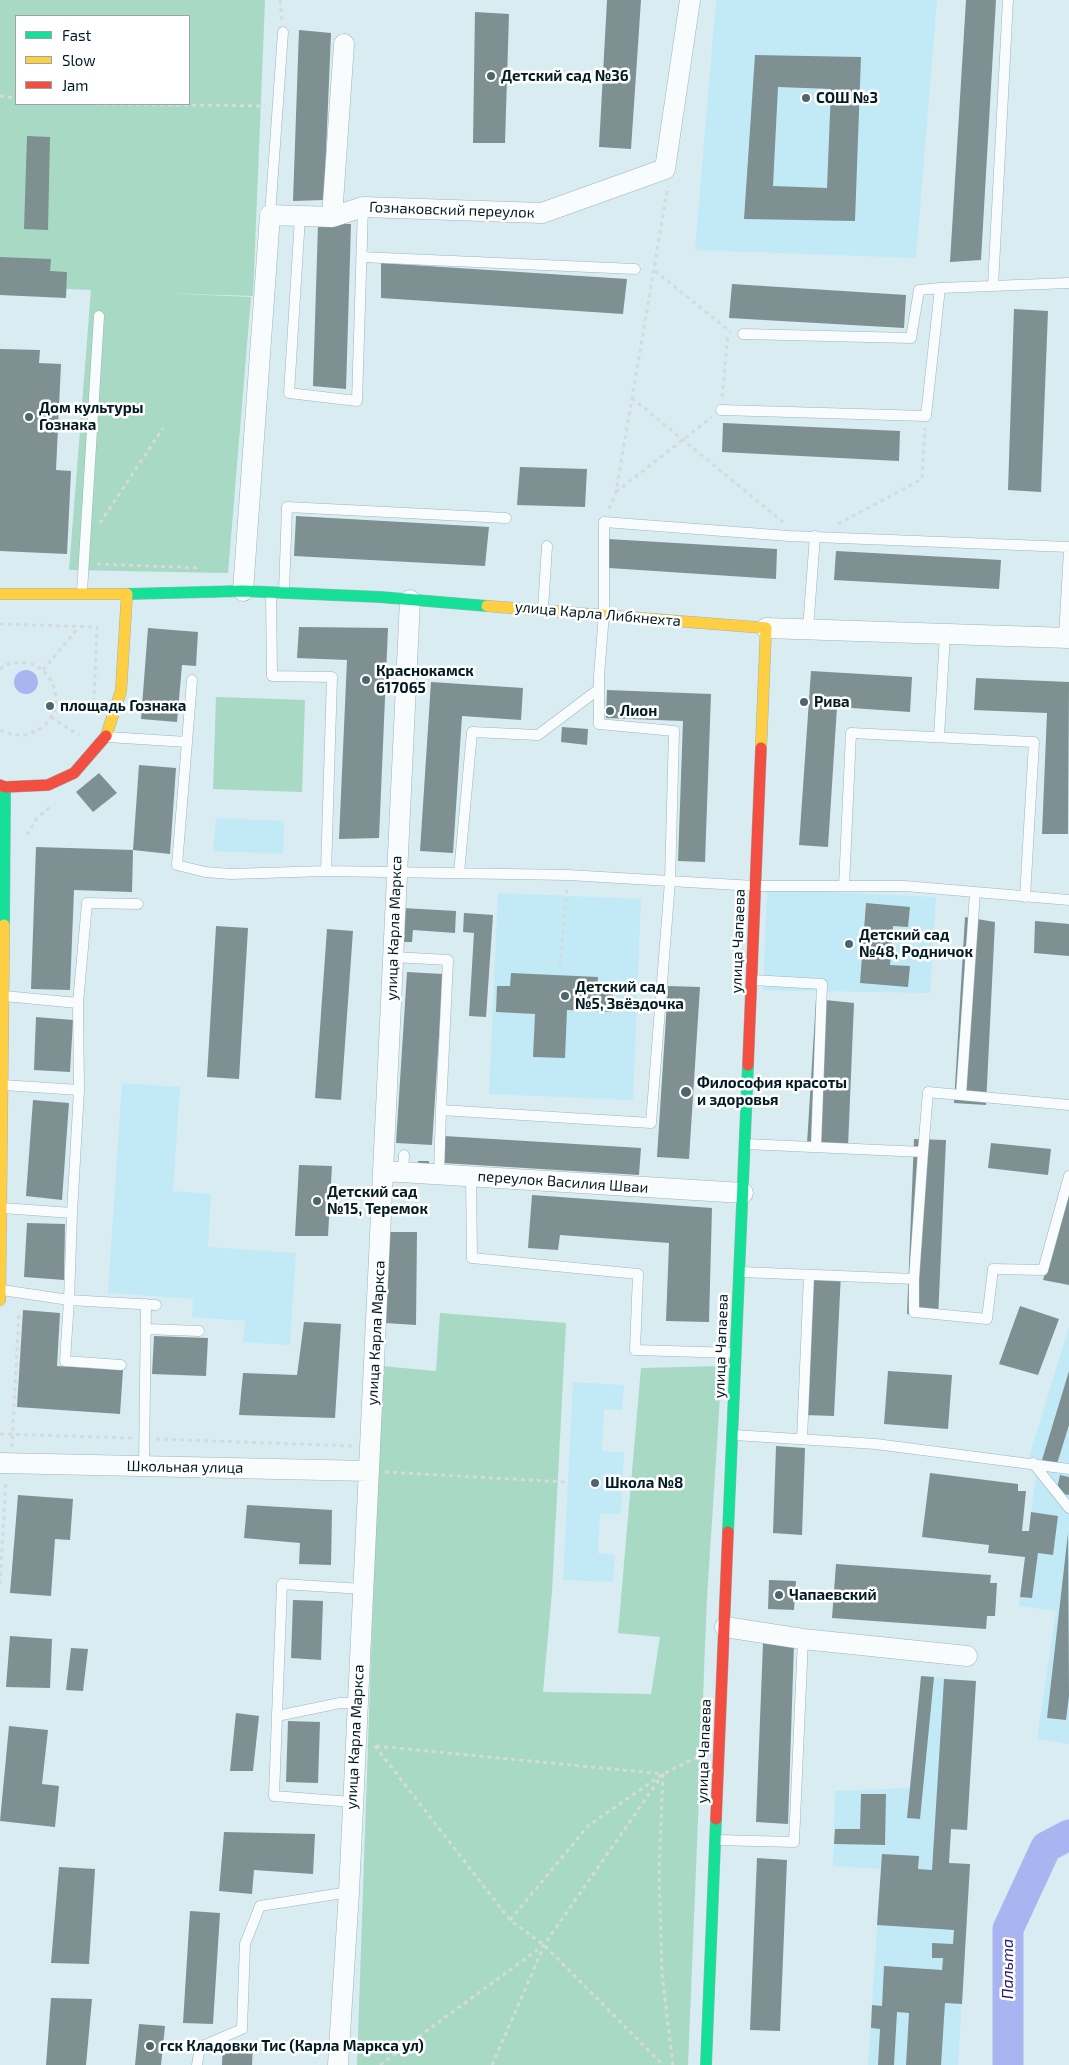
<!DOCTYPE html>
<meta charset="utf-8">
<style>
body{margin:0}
#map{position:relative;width:1069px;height:2065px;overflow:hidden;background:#d8ecf2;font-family:"Exo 2",sans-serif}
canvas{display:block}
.legend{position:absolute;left:15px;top:15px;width:175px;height:90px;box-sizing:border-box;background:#fff;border:1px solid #9ba5a7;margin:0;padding:6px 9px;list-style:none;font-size:15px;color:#041d24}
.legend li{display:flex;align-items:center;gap:10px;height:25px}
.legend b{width:25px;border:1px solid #9ba5a7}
</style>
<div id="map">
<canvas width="1069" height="2065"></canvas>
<ul class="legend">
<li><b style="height:6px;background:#16e098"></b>Fast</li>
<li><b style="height:6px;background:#ffcf43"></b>Slow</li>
<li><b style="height:6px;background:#f24e42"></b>Jam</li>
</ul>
</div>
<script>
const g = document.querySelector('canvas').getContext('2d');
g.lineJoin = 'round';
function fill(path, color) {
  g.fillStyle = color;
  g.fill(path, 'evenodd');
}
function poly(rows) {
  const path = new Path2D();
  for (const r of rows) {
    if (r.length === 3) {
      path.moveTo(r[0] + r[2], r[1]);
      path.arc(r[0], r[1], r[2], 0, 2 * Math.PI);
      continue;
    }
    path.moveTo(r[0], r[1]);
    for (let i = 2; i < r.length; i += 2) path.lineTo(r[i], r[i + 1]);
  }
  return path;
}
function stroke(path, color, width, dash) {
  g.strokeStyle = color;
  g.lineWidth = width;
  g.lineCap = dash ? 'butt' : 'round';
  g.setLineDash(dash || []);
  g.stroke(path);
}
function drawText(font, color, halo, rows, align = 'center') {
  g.font = font + ' "Exo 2",sans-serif';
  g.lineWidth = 5;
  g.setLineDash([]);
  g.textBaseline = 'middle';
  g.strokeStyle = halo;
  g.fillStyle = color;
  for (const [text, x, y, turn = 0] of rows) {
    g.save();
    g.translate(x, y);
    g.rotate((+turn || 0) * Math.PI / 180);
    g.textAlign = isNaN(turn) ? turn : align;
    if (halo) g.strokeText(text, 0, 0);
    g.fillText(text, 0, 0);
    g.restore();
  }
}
fill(poly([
 [716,0,937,0,916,258,695,250],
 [216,818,284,821,283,854,213,851],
 [767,889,936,897,930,993,763,990],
 [498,893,641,899,633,1100,489,1094],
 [122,1083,180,1087,173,1191,211,1194,208,1247,296,1253,290,1345,243,1342,245,1321,192,1317,193,1299,108,1293],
 [1069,1327,1069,1744,1037,1739,1056,1611,1019,1606,1037,1466,1027,1463],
 [573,1382,624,1385,622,1410,604,1409,602,1451,624,1452,621,1514,600,1514,598,1553,615,1555,613,1582,563,1580],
 [921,1676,976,1681,967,1830,951,1829,949,1863,970,1864,958,2065,868,2065,881,1869,833,1866,835,1791,910,1788]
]), '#c2eaf6');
fill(poly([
 [0,0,265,0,253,296,162,293,251,297,228,573,69,570,91,290,0,286],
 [16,16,189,16,189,104,16,104],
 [216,697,305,700,302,792,213,789],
 [440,1313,566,1323,552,1591,543,1692,651,1694,660,1637,618,1633,641,1368,722,1366,707,1598,688,2065,357,2065,381,1366,436,1371]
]), '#a7d9c5');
fill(poly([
 [26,682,12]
]), '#a9b5f1');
stroke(poly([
 [1008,2065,1008,1929,1046,1847,1069,1835]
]), '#a9b5f1', 31);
fill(poly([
 [607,0,641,0,631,149,599,147],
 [966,0,996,0,981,260,950,262],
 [475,12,509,14,505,143,473,143],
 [299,30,331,33,324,200,293,201],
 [755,55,861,57,855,221,744,219],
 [778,87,831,89,827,188,773,186],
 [27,136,50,137,48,230,24,229],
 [318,224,351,224,346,389,313,386],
 [0,257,51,259,50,271,67,272,66,298,0,295],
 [381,263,627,279,623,314,381,298],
 [732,284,906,295,904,328,729,318],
 [1014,309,1048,311,1041,492,1008,490],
 [0,349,40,350,39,363,61,364,56,470,71,471,67,554,0,551],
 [723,423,900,431,899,461,722,452],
 [520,467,587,469,585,507,517,505],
 [296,516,489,527,485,566,294,556],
 [608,539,777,549,776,579,609,568],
 [836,551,1001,560,999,589,834,580],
 [299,627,388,628,379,838,339,839,347,660,297,658],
 [148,628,198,632,196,666,182,665,177,722,141,719],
 [811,671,912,677,910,712,837,707,828,847,799,845],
 [976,678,1069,682,1068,834,1042,834,1047,713,974,710],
 [431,682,523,688,521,720,462,716,453,853,420,851],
 [607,690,711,694,705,862,678,861,683,721,606,718],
 [562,727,588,729,587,745,561,742],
 [139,765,176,768,170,854,133,850],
 [99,773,117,793,93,812,76,792],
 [36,847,133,850,132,892,74,890,70,990,31,989],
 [866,903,910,907,908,927,893,926,890,965,910,966,908,987,860,983],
 [403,908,456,911,455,933,413,930,412,942,401,942],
 [464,913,493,915,486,1017,469,1016,474,933,463,932],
 [965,917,995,922,986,1105,954,1103],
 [1035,921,1069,924,1069,956,1034,953],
 [216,926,248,928,239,1079,207,1077],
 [327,929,353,931,341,1100,315,1098],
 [407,972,443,974,432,1145,396,1143],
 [511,973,598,977,597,992,613,993,612,1012,567,1010,565,1058,533,1057,535,1014,496,1012,497,986,510,986],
 [668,986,700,987,689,1159,657,1157],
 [816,999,854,1003,848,1147,807,1144],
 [36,1017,73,1020,70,1072,34,1070],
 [33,1100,69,1103,62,1200,26,1196],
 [444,1136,641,1148,639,1175,443,1163],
 [914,1139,946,1140,938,1319,907,1314],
 [991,1143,1051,1149,1048,1175,988,1168],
 [418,1161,429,1161,429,1168,418,1168],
 [299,1165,332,1166,328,1236,295,1236],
 [532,1195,712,1208,709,1322,666,1321,669,1243,560,1235,558,1250,528,1248],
 [1069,1195,1069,1285,1043,1280],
 [27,1223,65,1224,64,1280,24,1277],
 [385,1232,417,1232,416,1325,385,1323],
 [812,1272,841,1273,834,1416,804,1415],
 [1020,1306,1059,1319,1038,1375,999,1364],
 [23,1310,60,1313,57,1366,123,1370,120,1414,17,1407],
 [304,1322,341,1324,335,1418,239,1415,243,1373,297,1375],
 [154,1336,208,1338,206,1376,152,1374],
 [888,1371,952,1375,948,1429,884,1424],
 [1069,1371,1069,1425,1057,1464,1042,1460],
 [776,1446,805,1448,802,1535,773,1533],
 [930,1473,1018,1484,1018,1491,1026,1491,1022,1531,1029,1531,1031,1512,1058,1516,1053,1555,1038,1553,1032,1598,1020,1597,1025,1557,988,1553,989,1545,922,1537],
 [1060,1475,1069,1477,1069,1495,1056,1493],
 [18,1495,73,1499,70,1540,55,1539,51,1596,10,1593],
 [247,1505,332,1510,331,1565,299,1564,300,1543,244,1538],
 [1068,1533,1069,1696,1066,1720,1047,1718],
 [836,1564,991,1575,990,1583,997,1583,995,1616,987,1616,986,1629,832,1618],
 [769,1580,796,1581,794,1610,768,1609],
 [293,1600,323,1601,321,1660,291,1658],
 [10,1636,52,1639,50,1688,6,1687],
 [763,1643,794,1644,788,1824,756,1822],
 [71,1648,88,1649,83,1691,66,1690],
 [921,1676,934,1677,920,1819,907,1818],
 [944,1679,976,1681,967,1830,951,1829,949,1863,970,1864,962,2004,945,2003,941,2065,906,2065,909,2013,897,2012,894,2065,878,2065,880,2029,871,2028,872,2005,882,2006,884,1966,942,1970,943,1958,932,1958,932,1943,953,1944,954,1930,877,1925,882,1854,919,1856,918,1869,932,1870],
 [236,1713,259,1716,253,1771,230,1771],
 [288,1721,320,1722,318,1783,286,1782],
 [9,1726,48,1730,42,1784,59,1786,55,1827,0,1821],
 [861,1794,886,1794,885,1845,834,1844,835,1829,860,1829],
 [224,1832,315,1834,313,1874,254,1870,252,1894,219,1891],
 [757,1858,787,1860,780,2031,750,2030],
 [59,1867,95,1869,89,1964,51,1963],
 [190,1911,220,1913,213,2024,183,2023],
 [51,1998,92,1999,86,2065,46,2065],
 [139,2024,165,2026,161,2065,135,2065],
 [223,2043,253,2045,252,2065,222,2065]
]), '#7f9093');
const lane = poly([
 [270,215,283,32],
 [300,217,289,393,357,401,363,207],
 [361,257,635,269],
 [993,286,1008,0],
 [743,334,911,338,919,290,940,288],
 [721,410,926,416,940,288,1069,283],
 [82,592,99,316],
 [284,592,287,507,506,518],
 [271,593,272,676,332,677,326,871,568,875,755,886,905,886,1069,900],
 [543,609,547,546],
 [808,629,815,536],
 [1064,637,1069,550],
 [192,680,177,865,205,872,231,874,326,871],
 [108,737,187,742],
 [939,737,945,634],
 [459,873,472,732,538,735,599,689],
 [844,886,851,733,1034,742,1025,897],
 [393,957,448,960,441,1110,651,1123,670,881,674,731,599,724,599,676,604,614,604,522,789,536,1069,547],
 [752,980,822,984,816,1147],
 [4,996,78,1003],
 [3,1085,79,1090],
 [961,1095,975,892],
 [923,1152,928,1092,1069,1105],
 [403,1172,404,1155],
 [439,1174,441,1110],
 [471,1176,472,1258,638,1274,635,1350,735,1353],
 [2,1208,72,1213,69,1300,156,1305],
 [72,1213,79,1090,78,1003,87,903,138,904],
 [741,1272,914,1279,923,1152,746,1144],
 [914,1279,914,1312,987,1319,993,1269,1043,1270,1069,1176],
 [2,1290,69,1300,65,1361,121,1365],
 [146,1329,199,1331],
 [734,1435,876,1444,1069,1469],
 [802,1439,809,1275],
 [1033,1463,1069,1508],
 [144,1466,146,1304],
 [356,1703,340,1703,277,1716,282,1584,363,1589],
 [277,1716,274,1796,352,1802],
 [717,1840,794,1842,803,1639],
 [197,2065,200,2047,242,2029,245,1944,260,1906,349,1892]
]);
const street = poly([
 [332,217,344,44],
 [243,591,270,215,332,217,363,207,542,213,665,169,690,0],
 [766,628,1069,638],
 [384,1171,743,1193],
 [0,1463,369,1471],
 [725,1627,803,1639,967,1656],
 [338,2065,349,1892,410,600]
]);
const fast = poly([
 [127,594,243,591,380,597,487,606],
 [4,925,5,787],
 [728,1532,748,1065],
 [706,2065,716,1819]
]);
const slow = poly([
 [0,594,127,594,121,691,106,736],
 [487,606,766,628,761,748],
 [0,1300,4,925]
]);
const jam = poly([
 [0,785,5,787,48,785,74,773,106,736],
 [748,1065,761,748],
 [716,1819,728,1532]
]);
stroke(lane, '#9eb3b9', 11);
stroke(street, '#9eb3b9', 21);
stroke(fast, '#9eb3b9', 12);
stroke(slow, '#9eb3b9', 12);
stroke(jam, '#9eb3b9', 12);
stroke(poly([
 [280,0,282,21],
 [0,96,16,98],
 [96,104,265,106],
 [655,271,731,332],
 [722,397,728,334],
 [632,398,783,522],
 [616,492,712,417],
 [609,509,616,492,668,186],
 [100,523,163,428],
 [838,524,922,479,925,428],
 [97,564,201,568],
 [0,624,97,627,94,699],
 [0,669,8,664,20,662,32,664,43,670,50,679,55,690,56,702,53,714,46,724,37,731,25,735,13,735,0,730],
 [43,670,79,627],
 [51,717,79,735],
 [27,835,37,818,50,807],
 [560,965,567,888],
 [0,1434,132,1438],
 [156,1439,354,1446],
 [12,1447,19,1311],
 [385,1472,565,1482],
 [0,1584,6,1480],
 [375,1746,510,1920,544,1945,663,2065],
 [376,1746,663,1774],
 [663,1774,659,1871,662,1974,673,2065],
 [510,1920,588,1826,663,1774,698,1757],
 [380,2065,544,1945,663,1774],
 [492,2065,544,1946]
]), '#d5dbdd', 3, [4, 4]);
stroke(lane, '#f9fcfd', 10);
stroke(street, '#f9fcfd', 20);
stroke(fast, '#16e098', 11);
stroke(slow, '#ffcf43', 11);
stroke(jam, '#f24e42', 11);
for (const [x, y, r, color] of [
 [491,76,5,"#4e656c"],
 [806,98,5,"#4e656c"],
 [29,417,5,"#4e656c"],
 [366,680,5,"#4e656c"],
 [804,702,5,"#4e656c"],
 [50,706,5,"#4e656c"],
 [610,711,5,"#4e656c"],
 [849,944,5,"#4e656c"],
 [565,996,5,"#4e656c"],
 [686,1092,6,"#4e656c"],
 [317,1201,5,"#4e656c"],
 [595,1483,5,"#4e656c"],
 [779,1595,5,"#4e656c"],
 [150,2046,5,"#4e656c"]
]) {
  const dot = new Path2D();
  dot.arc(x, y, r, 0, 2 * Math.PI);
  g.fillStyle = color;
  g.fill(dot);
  stroke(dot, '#fff', 2);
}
drawText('bold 15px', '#041d24', '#fff', [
 ["Детский сад №36",501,76],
 ["СОШ №3",816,98],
 ["Дом культуры",39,408],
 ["Гознака",39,425],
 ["Краснокамск",376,671],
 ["617065",376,688],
 ["Рива",814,702],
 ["площадь Гознака",60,706],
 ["Лион",620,711],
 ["Детский сад",859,935],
 ["№48, Родничок",859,952],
 ["Детский сад",575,987],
 ["№5, Звёздочка",575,1004],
 ["Философия красоты",697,1083],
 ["и здоровья",697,1100],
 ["Детский сад",327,1192],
 ["№15, Теремок",327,1209],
 ["Школа №8",605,1483],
 ["Чапаевский",789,1595],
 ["гск Кладовки Тис (Карла Маркса ул)",160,2046]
], 'left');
drawText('15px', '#041d24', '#fff', [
 ["Гознаковский переулок",452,210,2],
 ["улица Карла Либкнехта",598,614,5],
 ["улица Карла Маркса",394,928,-88],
 ["улица Чапаева",738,941,-88],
 ["переулок Василия Шваи",563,1182,4],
 ["улица Карла Маркса",376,1333,-87],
 ["улица Чапаева",721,1346,-88],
 ["Школьная улица",185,1467,1],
 ["улица Карла Маркса",355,1737,-87],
 ["улица Чапаева",704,1751,-88]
]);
drawText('italic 16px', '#271a79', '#fff', [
 ["Пальта",1008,1969,-90]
]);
</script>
